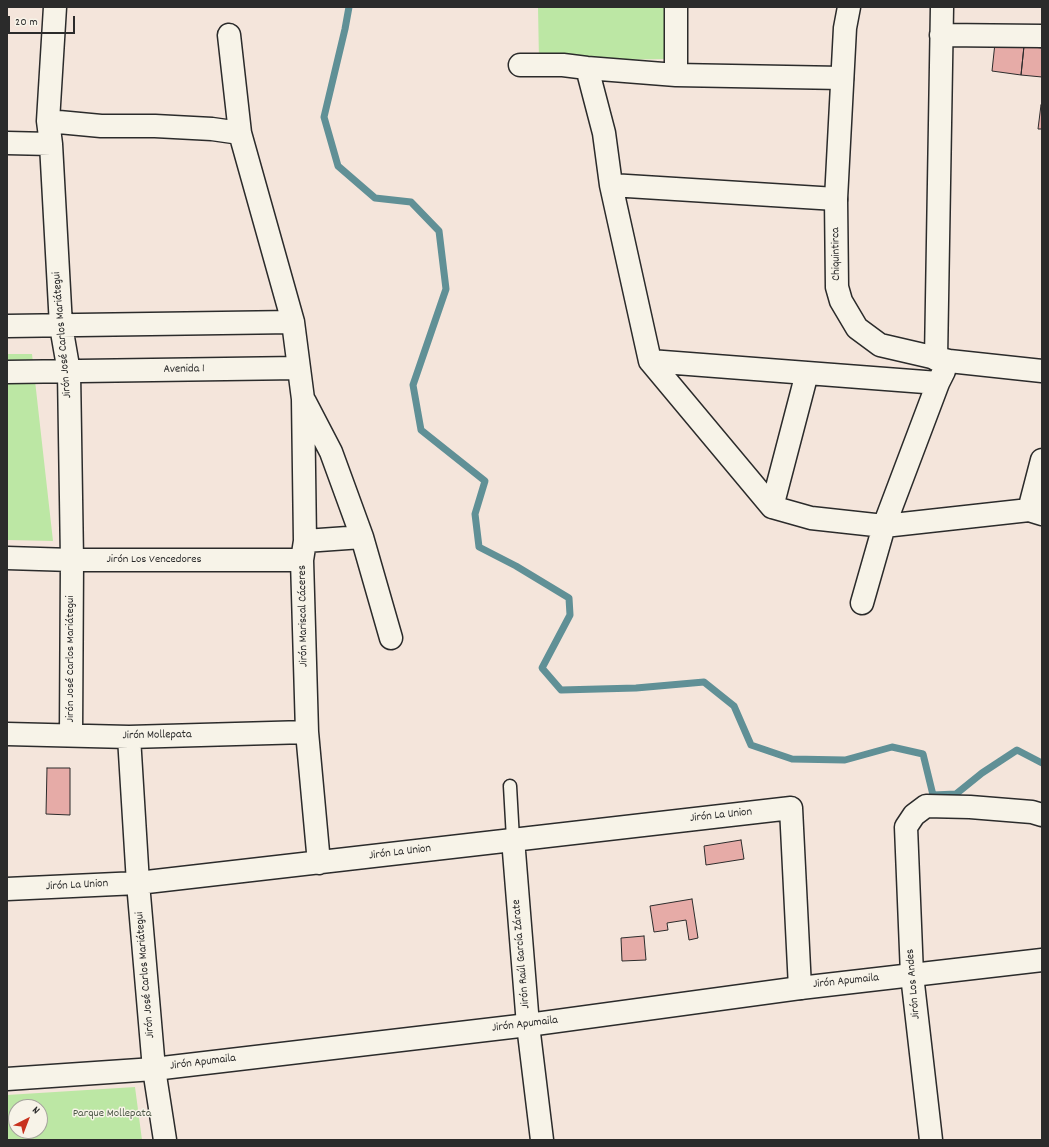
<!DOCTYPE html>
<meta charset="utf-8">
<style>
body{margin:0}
#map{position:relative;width:1049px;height:1147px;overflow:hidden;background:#f4e5db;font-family:Dekko,sans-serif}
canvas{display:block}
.frame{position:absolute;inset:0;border:8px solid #2b2b2b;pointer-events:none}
.north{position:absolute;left:8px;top:1099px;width:40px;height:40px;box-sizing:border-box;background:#f7f3e8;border:1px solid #a5a39c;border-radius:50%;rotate:42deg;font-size:11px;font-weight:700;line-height:16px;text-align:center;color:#2b2b2b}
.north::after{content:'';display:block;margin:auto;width:14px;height:18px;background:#c8321e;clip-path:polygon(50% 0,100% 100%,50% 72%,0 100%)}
.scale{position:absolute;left:8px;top:16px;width:67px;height:18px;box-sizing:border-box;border:2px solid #2b2b2b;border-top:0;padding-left:5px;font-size:12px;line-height:14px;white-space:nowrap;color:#2b2b2b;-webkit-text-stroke:3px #f7f3e8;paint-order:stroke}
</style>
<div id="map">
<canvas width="1049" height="1147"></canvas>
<div class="frame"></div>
<div class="north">N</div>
<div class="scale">20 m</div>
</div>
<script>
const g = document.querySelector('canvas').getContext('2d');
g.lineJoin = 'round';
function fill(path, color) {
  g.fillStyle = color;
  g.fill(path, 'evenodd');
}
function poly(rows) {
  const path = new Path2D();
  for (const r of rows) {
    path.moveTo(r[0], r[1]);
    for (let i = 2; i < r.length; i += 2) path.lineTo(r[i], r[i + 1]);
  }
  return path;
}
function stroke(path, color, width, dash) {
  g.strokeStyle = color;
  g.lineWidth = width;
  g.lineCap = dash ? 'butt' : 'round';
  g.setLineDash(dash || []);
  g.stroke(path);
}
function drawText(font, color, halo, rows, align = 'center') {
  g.font = font + ' Dekko,sans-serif';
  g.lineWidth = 3;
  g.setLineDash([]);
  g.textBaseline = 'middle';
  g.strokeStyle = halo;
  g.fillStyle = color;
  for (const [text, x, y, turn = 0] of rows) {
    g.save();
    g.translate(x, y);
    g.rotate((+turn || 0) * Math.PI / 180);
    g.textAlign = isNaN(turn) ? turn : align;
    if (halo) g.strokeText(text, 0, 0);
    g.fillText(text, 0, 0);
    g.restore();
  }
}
fill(poly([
 [538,7,668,7,669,59,539,61],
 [7,354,32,354,53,541,7,540],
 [135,1087,142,1140,7,1140,7,1095],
 [16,1107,40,1107,40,1131,16,1131]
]), '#bce7a4');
stroke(poly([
 [349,7,345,29,324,117,338,166,375,198,411,202,439,231,446,289,413,385,421,430,485,481,475,514,479,547,516,566,569,598,570,615,542,668,561,690,636,688,704,682,734,706,751,745,792,759,845,760,892,747,923,754,933,795,956,794,982,773,1017,750,1042,763]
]), '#609096', 7);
const building = poly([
 [995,43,1024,46,1021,75,992,71,995,43],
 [1024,46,1042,48,1042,77,1021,75,1024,46],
 [1041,105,1042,105,1042,129,1038,129,1041,105],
 [47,768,70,768,70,815,46,814,47,768],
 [741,840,744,859,706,865,704,846,741,840],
 [692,899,698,938,689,940,686,920,667,923,668,930,654,932,650,906,692,899],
 [644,936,646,960,622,961,621,938,644,936]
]);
fill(building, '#e6aba7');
stroke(building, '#2b2b2b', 1);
const service = poly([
 [510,786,513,839]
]);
const minor = poly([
 [55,7,48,121,51,144,61,326,69,372,72,560,71,735],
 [676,7,676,75],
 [229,35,240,133],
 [941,35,1042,36],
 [520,65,563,65,587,68,676,75,842,78],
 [587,68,604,133,611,185,650,361,772,507,811,518,884,526,1029,510,1042,514],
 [48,121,101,126,155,126,212,129,240,133,293,322,303,399,305,541,302,560,307,732,319,863],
 [7,143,51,144],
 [611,185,836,199],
 [7,326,293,322],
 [936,359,942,7],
 [650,361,938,383],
 [7,372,298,368],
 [305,402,331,452,362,537],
 [772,507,807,373],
 [1029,510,1042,460],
 [305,541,362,537,391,638],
 [7,558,72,560,302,560],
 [862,603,884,526,938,383,944,371],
 [7,734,129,737,307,732],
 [129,737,138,883,154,1069,165,1140],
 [513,839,528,1025,542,1140],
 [7,889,138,883,791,808,800,988],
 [931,1140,912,975,906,827,914,815,926,806,970,807,1032,812,1042,815]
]);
const tertiary = poly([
 [849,7,845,28,836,199,837,287,841,301,857,328,880,345,949,361,1042,371],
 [7,1079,154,1069,528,1025,800,988,1042,960]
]);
stroke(service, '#2b2b2b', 15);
stroke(minor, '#2b2b2b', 25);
stroke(tertiary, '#2b2b2b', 25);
stroke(service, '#f7f3e8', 12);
stroke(minor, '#f7f3e8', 22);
stroke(tertiary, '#f7f3e8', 22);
drawText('12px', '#2b2b2b', '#f7f3e8', [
 ["Chiquintirca",837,254,-91],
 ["Jirón José Carlos Mariátegui",63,335,-95],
 ["Avenida 1",184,370,-1],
 ["Jirón Los Vencedores",154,560],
 ["Jirón Mariscal Cáceres",304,616,-91],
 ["Jirón José Carlos Mariátegui",71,659,-90],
 ["Jirón Mollepata",157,736,-1],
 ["Jirón La Union",721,816,-6],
 ["Jirón La Union",400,853,-7],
 ["Jirón La Union",77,886,-3],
 ["Jirón Raúl García Zárate",522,954,-95],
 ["Jirón José Carlos Mariátegui",146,975,-95],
 ["Jirón Apumaila",846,982,-6],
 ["Jirón Los Andes",914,984,-95],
 ["Jirón Apumaila",525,1025,-7],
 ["Jirón Apumaila",203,1063,-7]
]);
drawText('12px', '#4f5a49', '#f7f3e8', [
 ["Parque Mollepata",112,1114]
]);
</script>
